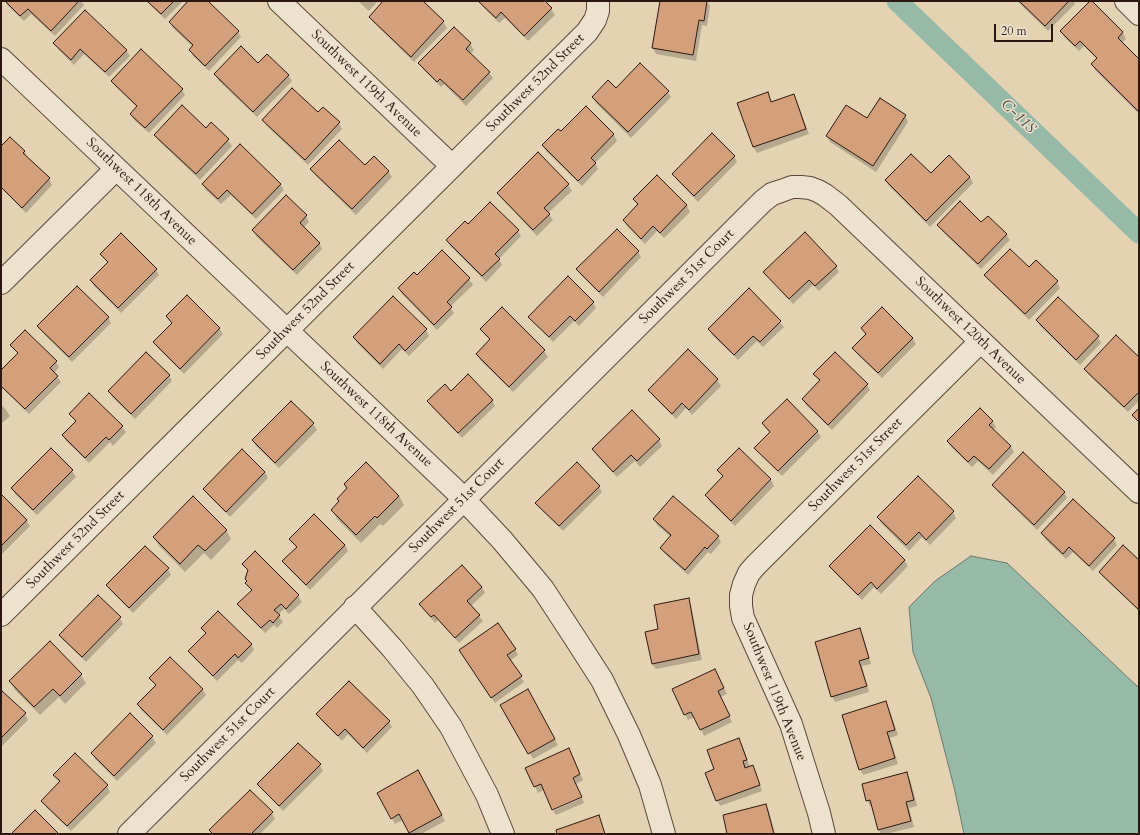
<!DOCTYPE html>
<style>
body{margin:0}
#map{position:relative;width:1140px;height:835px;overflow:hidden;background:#e4d3b3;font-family:Cardo,serif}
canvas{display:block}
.frame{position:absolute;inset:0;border:2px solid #2c1811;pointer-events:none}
.scale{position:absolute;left:994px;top:24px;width:59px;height:18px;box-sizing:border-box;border:2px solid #2c1811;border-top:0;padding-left:5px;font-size:12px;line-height:14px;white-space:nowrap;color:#2c1811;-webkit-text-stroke:3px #ede2ce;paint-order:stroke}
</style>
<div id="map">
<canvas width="1140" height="835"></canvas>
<div class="frame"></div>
<div class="scale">20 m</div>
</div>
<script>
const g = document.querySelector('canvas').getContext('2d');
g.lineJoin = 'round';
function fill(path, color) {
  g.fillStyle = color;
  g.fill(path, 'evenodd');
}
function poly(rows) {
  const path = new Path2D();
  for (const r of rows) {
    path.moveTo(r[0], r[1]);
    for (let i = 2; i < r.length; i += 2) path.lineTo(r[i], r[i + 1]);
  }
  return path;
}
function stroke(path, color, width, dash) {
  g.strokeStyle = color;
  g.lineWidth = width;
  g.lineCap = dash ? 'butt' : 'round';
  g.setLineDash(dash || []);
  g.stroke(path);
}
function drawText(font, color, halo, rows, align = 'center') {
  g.font = font + ' Cardo,serif';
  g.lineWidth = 3;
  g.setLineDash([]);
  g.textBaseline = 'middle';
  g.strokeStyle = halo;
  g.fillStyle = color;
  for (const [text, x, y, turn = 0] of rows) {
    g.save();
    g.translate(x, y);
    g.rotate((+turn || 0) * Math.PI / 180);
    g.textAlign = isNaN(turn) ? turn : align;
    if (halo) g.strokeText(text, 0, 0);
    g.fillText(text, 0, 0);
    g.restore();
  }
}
const water = poly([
 [971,556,1007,563,1139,688,1139,834,964,834,954,787,931,698,913,652,909,607,935,581,971,556]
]);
fill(water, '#96b9a8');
stroke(water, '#6c796c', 1);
fill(poly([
 [5,1,81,1,84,5,55,36,31,14,24,21,7,5],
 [146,1,183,1,165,19],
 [190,1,206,1,238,32,241,37,209,71,193,56,190,50,193,47,173,28,170,22],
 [358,1,378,1,369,11],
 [385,1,421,1,443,22,447,28,414,62,373,22,370,17],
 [479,1,543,1,551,9,555,15,528,41,505,18,499,23,482,6],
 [661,1,707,1,710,6,707,26,702,25,696,61,656,54,653,48],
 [1017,1,1074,1,1075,4,1048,31],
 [1091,1,1123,33,1126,39,1122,43,1139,60,1139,114,1095,70,1092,64,1097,59,1084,46,1079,51,1064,37,1061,31],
 [454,28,470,44,474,50,470,54,489,73,493,78,466,106,444,84,441,87,423,69,420,63],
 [55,43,126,50,130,56,109,77,84,54,74,65,58,49],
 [258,64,288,75,292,81,257,117,218,80,215,74],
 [112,81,182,90,185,95,149,133,134,120,131,114,137,107,116,87],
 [616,89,668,92,671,97,631,138,596,103,593,97],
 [768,93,772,102,794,95,797,101,809,134,757,153,753,147],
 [586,107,614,135,617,141,595,163,598,169,582,186,546,151,543,145,561,133],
 [318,114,339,123,342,129,308,165,267,126,264,120],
 [905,116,908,122,876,172,830,142,827,136,867,120],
 [211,124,228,140,232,146,200,180,159,141,155,135,206,129],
 [10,138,25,152,27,158,49,179,52,185,26,213,2,189,1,190,1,148],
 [240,146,281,185,284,190,256,219,231,195,221,204,206,190,203,184],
 [538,154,568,185,572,191,548,213,553,220,537,236,501,198,498,193],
 [734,156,737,162,698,202,677,180,673,174],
 [374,157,389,172,392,177,356,215,315,175,312,170,365,166],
 [931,175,970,177,973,183,930,227,889,186,886,181],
 [657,176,687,206,690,212,664,238,657,231,645,244,627,226,624,221,638,206,634,199],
 [306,216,309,222,303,228,319,243,322,249,297,275,256,236,253,230],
 [981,224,1006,234,1010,240,981,269,942,231,939,225],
 [468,225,518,231,521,236,499,259,502,265,486,282,450,246,447,240],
 [442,251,469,279,473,285,450,307,454,313,437,330,402,294,399,289,417,277],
 [638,252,641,257,603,297,581,275,578,269],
 [101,254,156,270,159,275,121,313,94,286,91,280,108,263],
 [836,266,839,272,819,291,813,285,793,304,768,277,765,272],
 [1029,269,1057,282,1060,288,1029,320,989,280,985,275],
 [749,290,780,322,784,327,763,347,757,341,738,360,712,335,709,329],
 [593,303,596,308,579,326,574,321,553,342,533,322,529,317],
 [882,308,913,339,916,344,882,378,857,354,854,348,867,335,862,328],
 [502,309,544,351,548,357,513,392,480,360,477,354,490,340,485,335,481,329],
 [108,317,111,323,72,362,42,332,38,326],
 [167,317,219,328,223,334,184,374,158,348,155,343,172,324],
 [1037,320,1098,337,1101,343,1080,365,1040,326],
 [426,330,429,336,409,356,402,349,383,369,357,343,354,337],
 [11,345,56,362,59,367,54,373,61,382,29,414,1,387,1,372,18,354],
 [688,351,717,380,721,386,692,415,686,408,676,419,653,396,649,390],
 [1139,359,1139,401,1128,412,1089,375,1085,369],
 [815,374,867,385,870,390,832,430,806,405,803,399,820,382],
 [169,375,172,381,135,419,112,397,109,391],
 [89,394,122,427,126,432,113,446,110,442,89,463,66,441,63,435,76,422,70,414],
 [492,400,495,406,462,438,432,407,429,401],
 [291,402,313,424,317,430,279,468,256,446,253,441],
 [1,404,6,410,10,416,1,424],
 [992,421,996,427,993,430,1011,447,1014,452,993,475,978,461,972,467,951,447,948,442],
 [763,424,817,431,821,437,782,476,759,453,756,448,770,433],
 [659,440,662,446,640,467,635,461,617,477,597,455,593,449],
 [51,449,72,471,76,477,37,515,15,494,12,488],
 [739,449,771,480,774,486,735,526,709,501,706,495,723,477,719,470],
 [242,451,265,472,268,478,230,517,208,495,204,489],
 [918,477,953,512,956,518,930,545,922,537,909,551,881,523,878,517],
 [345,485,399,496,404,505,383,526,380,524,361,543,337,519,332,510,340,502,347,489],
 [993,485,1064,492,1067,498,1037,530,997,491],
 [599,487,602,492,563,531,540,508,537,503],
 [1,495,26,520,30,526,1,555],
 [654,519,718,537,721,542,711,554,708,552,688,575,665,554,661,548,671,537,657,525],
 [870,526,905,561,908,566,881,594,874,587,862,600,834,572,830,566],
 [226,530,231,539,211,560,204,553,185,572,159,546,154,537],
 [1042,533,1114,539,1117,545,1093,571,1073,552,1066,559,1045,539],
 [290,539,345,545,348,551,310,590,287,567,284,561,297,548],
 [255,553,298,596,302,602,289,614,284,609,278,615,283,622,277,628,274,625,265,633,242,610,239,604,252,591,246,583,248,581,249,572,243,564],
 [1139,562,1139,611,1103,577,1100,572],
 [462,566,482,587,485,593,471,606,483,621,459,643,438,620,435,623,424,610,420,605],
 [168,569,171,575,133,613,111,591,107,586],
 [688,599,691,605,702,660,656,669,652,664,659,630],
 [120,618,123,624,86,662,63,640,60,635],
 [202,628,251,644,254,650,242,663,238,660,217,681,193,657,190,651,207,635],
 [859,629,863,635,871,664,862,666,869,692,835,702,832,696],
 [515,649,518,655,510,661,524,682,495,703,463,656],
 [81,675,86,683,65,704,59,697,40,715,15,690,10,681],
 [718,676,727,694,720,697,732,722,704,736,695,717,688,720,685,714],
 [150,678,202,689,206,695,167,735,141,710,138,704,156,686],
 [527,691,558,745,533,759,502,705],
 [1,694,25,714,28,720,1,747],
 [886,702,889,708,898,735,890,738,898,764,863,775,860,769],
 [318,714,389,722,392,727,367,753,348,734,342,741,321,720],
 [130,715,152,737,156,743,117,781,95,759,92,753],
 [738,739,742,745,750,767,752,766,756,772,762,791,720,806,717,800,716,770],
 [572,755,583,780,576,784,581,796,544,790,538,793,527,769],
 [320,765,323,771,283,811,262,789,258,784],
 [418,772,445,821,421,834,411,834,403,820,395,824,378,793],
 [906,773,910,779,917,806,909,808,914,827,886,834,881,834,879,830,872,806,870,806,867,800],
 [55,775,107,786,110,792,71,831,46,807,43,801,60,783],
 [582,798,584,803,556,815,553,811],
 [766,805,769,811,775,834,729,834],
 [272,813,275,819,260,834,212,834,210,831]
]), '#0003');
stroke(poly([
 [897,1,1139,233]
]), '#96b9a8', 21);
const building = poly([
 [5,1,79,1,51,31,28,9,20,16,5,1],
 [147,1,174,1,161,14,147,1],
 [188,1,208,1,239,31,205,66,189,50,193,45,169,22,188,1],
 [383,1,423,1,444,21,411,57,369,17,383,1],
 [478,1,545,1,552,8,524,36,501,12,496,18,478,1],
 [660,1,707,1,704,21,699,20,693,55,652,48,660,1],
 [1019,1,1069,1,1045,26,1019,1],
 [1090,1,1092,1,1123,32,1118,38,1139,59,1139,112,1091,64,1097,58,1080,41,1075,46,1060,31,1090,1],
 [85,10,127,50,105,72,80,49,71,60,53,43,85,10],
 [454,27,471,43,466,49,490,72,463,100,440,79,437,82,418,63,454,27],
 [241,46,258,63,267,54,289,75,253,112,214,74,241,46],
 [141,49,183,89,145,128,130,114,137,106,111,81,141,49],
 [640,63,669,91,628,132,592,97,608,80,616,88,640,63],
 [292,88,318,112,323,107,340,122,305,160,262,120,292,88],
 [768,92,771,102,794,94,806,129,753,147,737,103,768,92],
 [880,98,906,115,873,166,826,136,846,105,867,118,880,98],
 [182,105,206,128,211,122,229,139,196,174,154,135,182,105],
 [586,106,614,134,591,158,596,163,578,181,542,145,558,129,561,131,586,106],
 [712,133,735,156,694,196,672,174,712,133],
 [10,137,25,151,23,153,50,178,22,208,1,187,1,146,10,137],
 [339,140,365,165,374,156,389,171,352,209,310,169,339,140],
 [240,144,281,184,252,214,227,190,218,199,202,184,240,144],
 [538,152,569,184,544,208,550,214,533,230,497,193,538,152],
 [911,154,931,173,949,155,970,177,926,221,885,180,911,154],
 [657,175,687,205,660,233,653,226,641,239,623,220,638,204,633,199,657,175],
 [286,195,307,215,300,223,320,243,293,270,252,230,286,195],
 [960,201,981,222,988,216,1007,234,978,264,937,225,960,201],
 [490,202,519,230,495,254,500,259,482,276,446,240,465,221,468,224,490,202],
 [617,229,639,251,599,292,576,269,617,229],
 [805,232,837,266,815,286,809,280,789,299,763,272,805,232],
 [121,233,157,269,118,308,90,280,108,262,100,254,121,233],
 [1010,249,1029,267,1036,260,1058,281,1025,314,984,275,1010,249],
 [442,250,470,278,447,302,452,307,434,325,398,288,414,272,417,275,442,250],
 [568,276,594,302,575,321,570,316,549,337,528,317,568,276],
 [77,286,109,317,69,357,37,326,77,286],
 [749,288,781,321,760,342,753,336,734,355,708,329,749,288],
 [187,295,220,328,180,369,153,342,172,323,166,316,187,295],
 [393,296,427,329,405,351,399,344,380,364,353,337,393,296],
 [1058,297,1099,336,1076,360,1036,320,1058,297],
 [502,307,545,350,509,387,476,354,490,339,480,329,502,307],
 [882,307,913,338,878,373,852,348,866,334,861,328,882,307],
 [25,330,57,361,50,368,58,376,25,409,1,386,1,370,18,353,10,345,25,330],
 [1116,335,1139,357,1139,392,1124,407,1084,369,1116,335],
 [688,349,718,379,689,410,682,403,672,414,648,390,688,349],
 [146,352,170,375,131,414,108,391,146,352],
 [835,352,868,384,828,425,802,399,820,380,813,374,835,352],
 [468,374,493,400,458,433,427,401,445,384,451,391,468,374],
 [89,393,123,426,109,440,106,437,85,458,62,435,76,421,69,414,89,393],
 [787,399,818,431,778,471,754,448,770,432,762,423,787,399],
 [291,401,314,423,275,463,252,440,291,401],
 [980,408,993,421,989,425,1011,446,989,469,974,456,968,462,947,441,980,408],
 [1139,408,1139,422,1132,415,1139,408],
 [632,410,660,439,637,461,631,455,613,472,592,449,632,410],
 [51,448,73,470,33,510,11,488,51,448],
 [739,448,771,479,731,521,705,495,723,476,717,470,739,448],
 [242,449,265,472,226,512,203,489,242,449],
 [1023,452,1065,492,1034,525,992,485,1023,452],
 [366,462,399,496,377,518,375,516,356,535,331,510,339,501,337,499,347,488,344,484,366,462],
 [577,462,600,486,559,526,535,503,577,462],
 [918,476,954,511,926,540,919,532,906,545,877,517,918,476],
 [1,494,27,520,1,546,1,494],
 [193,496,227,530,205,551,198,545,180,564,153,537,193,496],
 [673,496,719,536,707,549,705,547,685,570,660,548,671,535,653,519,673,496],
 [1073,499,1115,538,1089,566,1069,547,1063,554,1041,533,1073,499],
 [314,514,345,545,306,585,282,561,297,547,289,539,314,514],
 [870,525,905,560,877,589,871,582,858,595,829,566,870,525],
 [1123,545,1139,560,1139,610,1099,572,1123,545],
 [145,546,169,568,129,608,106,585,145,546],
 [255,551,299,595,286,609,281,604,274,610,280,615,273,623,270,620,261,628,237,604,252,590,245,583,247,581,245,579,248,570,242,564,255,551],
 [462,565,482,587,467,601,480,615,455,638,434,615,431,617,419,604,462,565],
 [98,595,121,617,82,657,59,635,98,595],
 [689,598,699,654,652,664,645,632,658,629,654,605,689,598],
 [218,611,252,644,238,658,235,654,213,676,188,651,206,633,201,628,218,611],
 [498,623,516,649,507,655,522,676,491,698,459,650,498,623],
 [860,628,869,658,859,661,867,686,831,697,815,642,860,628],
 [50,641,82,674,60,696,53,689,34,707,9,681,50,641],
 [170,657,203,689,163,730,137,704,156,685,149,678,170,657],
 [715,669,724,688,718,691,730,716,700,730,691,712,684,715,672,689,715,669],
 [349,681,390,721,363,748,345,729,338,736,316,714,349,681],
 [528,689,555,739,528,754,500,705,528,689],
 [2,691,26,713,1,738,1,692,2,691],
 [886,701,895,730,887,732,895,758,859,770,842,715,886,701],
 [130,713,153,736,114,776,91,753,130,713],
 [739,738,747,760,743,761,745,768,753,765,760,785,716,801,705,773,714,769,707,750,739,738],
 [298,743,321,764,279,806,257,784,298,743],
 [569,748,580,774,573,778,582,797,552,810,541,784,534,787,525,768,569,748],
 [75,753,108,785,67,826,41,801,60,781,53,775,75,753],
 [418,770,442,815,409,833,399,814,391,819,377,793,418,770],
 [907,772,914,800,906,802,911,821,878,830,870,800,866,801,862,784,907,772],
 [250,790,273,812,251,834,213,834,209,830,250,790],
 [766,804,774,834,727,834,723,815,766,804],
 [35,810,58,833,56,834,11,834,35,810],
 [599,815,605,834,557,834,556,830,599,815]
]);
fill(building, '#d4a07b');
stroke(building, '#2c1811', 1);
const minor = poly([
 [279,1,452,166],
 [1126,1,1139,14],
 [1,59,455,490,502,540,543,589,575,638,602,680,629,735,650,785,664,834],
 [1,283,116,169],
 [355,607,392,648,423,686,451,727,487,795,503,834],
 [1,615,587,32,595,20,598,11,598,1],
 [129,834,763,201,772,194,781,191,792,187,801,187,810,188,818,191,825,195,838,205,1139,492],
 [824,834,819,813,791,724,743,618,741,606,741,595,744,584,749,573,756,565,981,341]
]);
stroke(minor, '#5a473a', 24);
stroke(minor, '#ede2ce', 22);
drawText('14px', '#2c1811', '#ede2ce', [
 ["Southwest 52nd Street",536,83,-45],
 ["Southwest 119th Avenue",366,84,44],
 ["Southwest 118th Avenue",141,192,44],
 ["Southwest 51st Court",687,277,-45],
 ["Southwest 52nd Street",306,311,-45],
 ["Southwest 120th Avenue",970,331,44],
 ["Southwest 118th Avenue",376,415,43],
 ["Southwest 51st Street",856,465,-45],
 ["Southwest 51st Court",457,506,-45],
 ["Southwest 52nd Street",76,540,-45],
 ["Southwest 119th Avenue",774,692,68],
 ["Southwest 51st Court",228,735,-45]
]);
drawText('italic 15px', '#4c483e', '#ede2ce', [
 ["C-11S",1018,117,44]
]);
</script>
